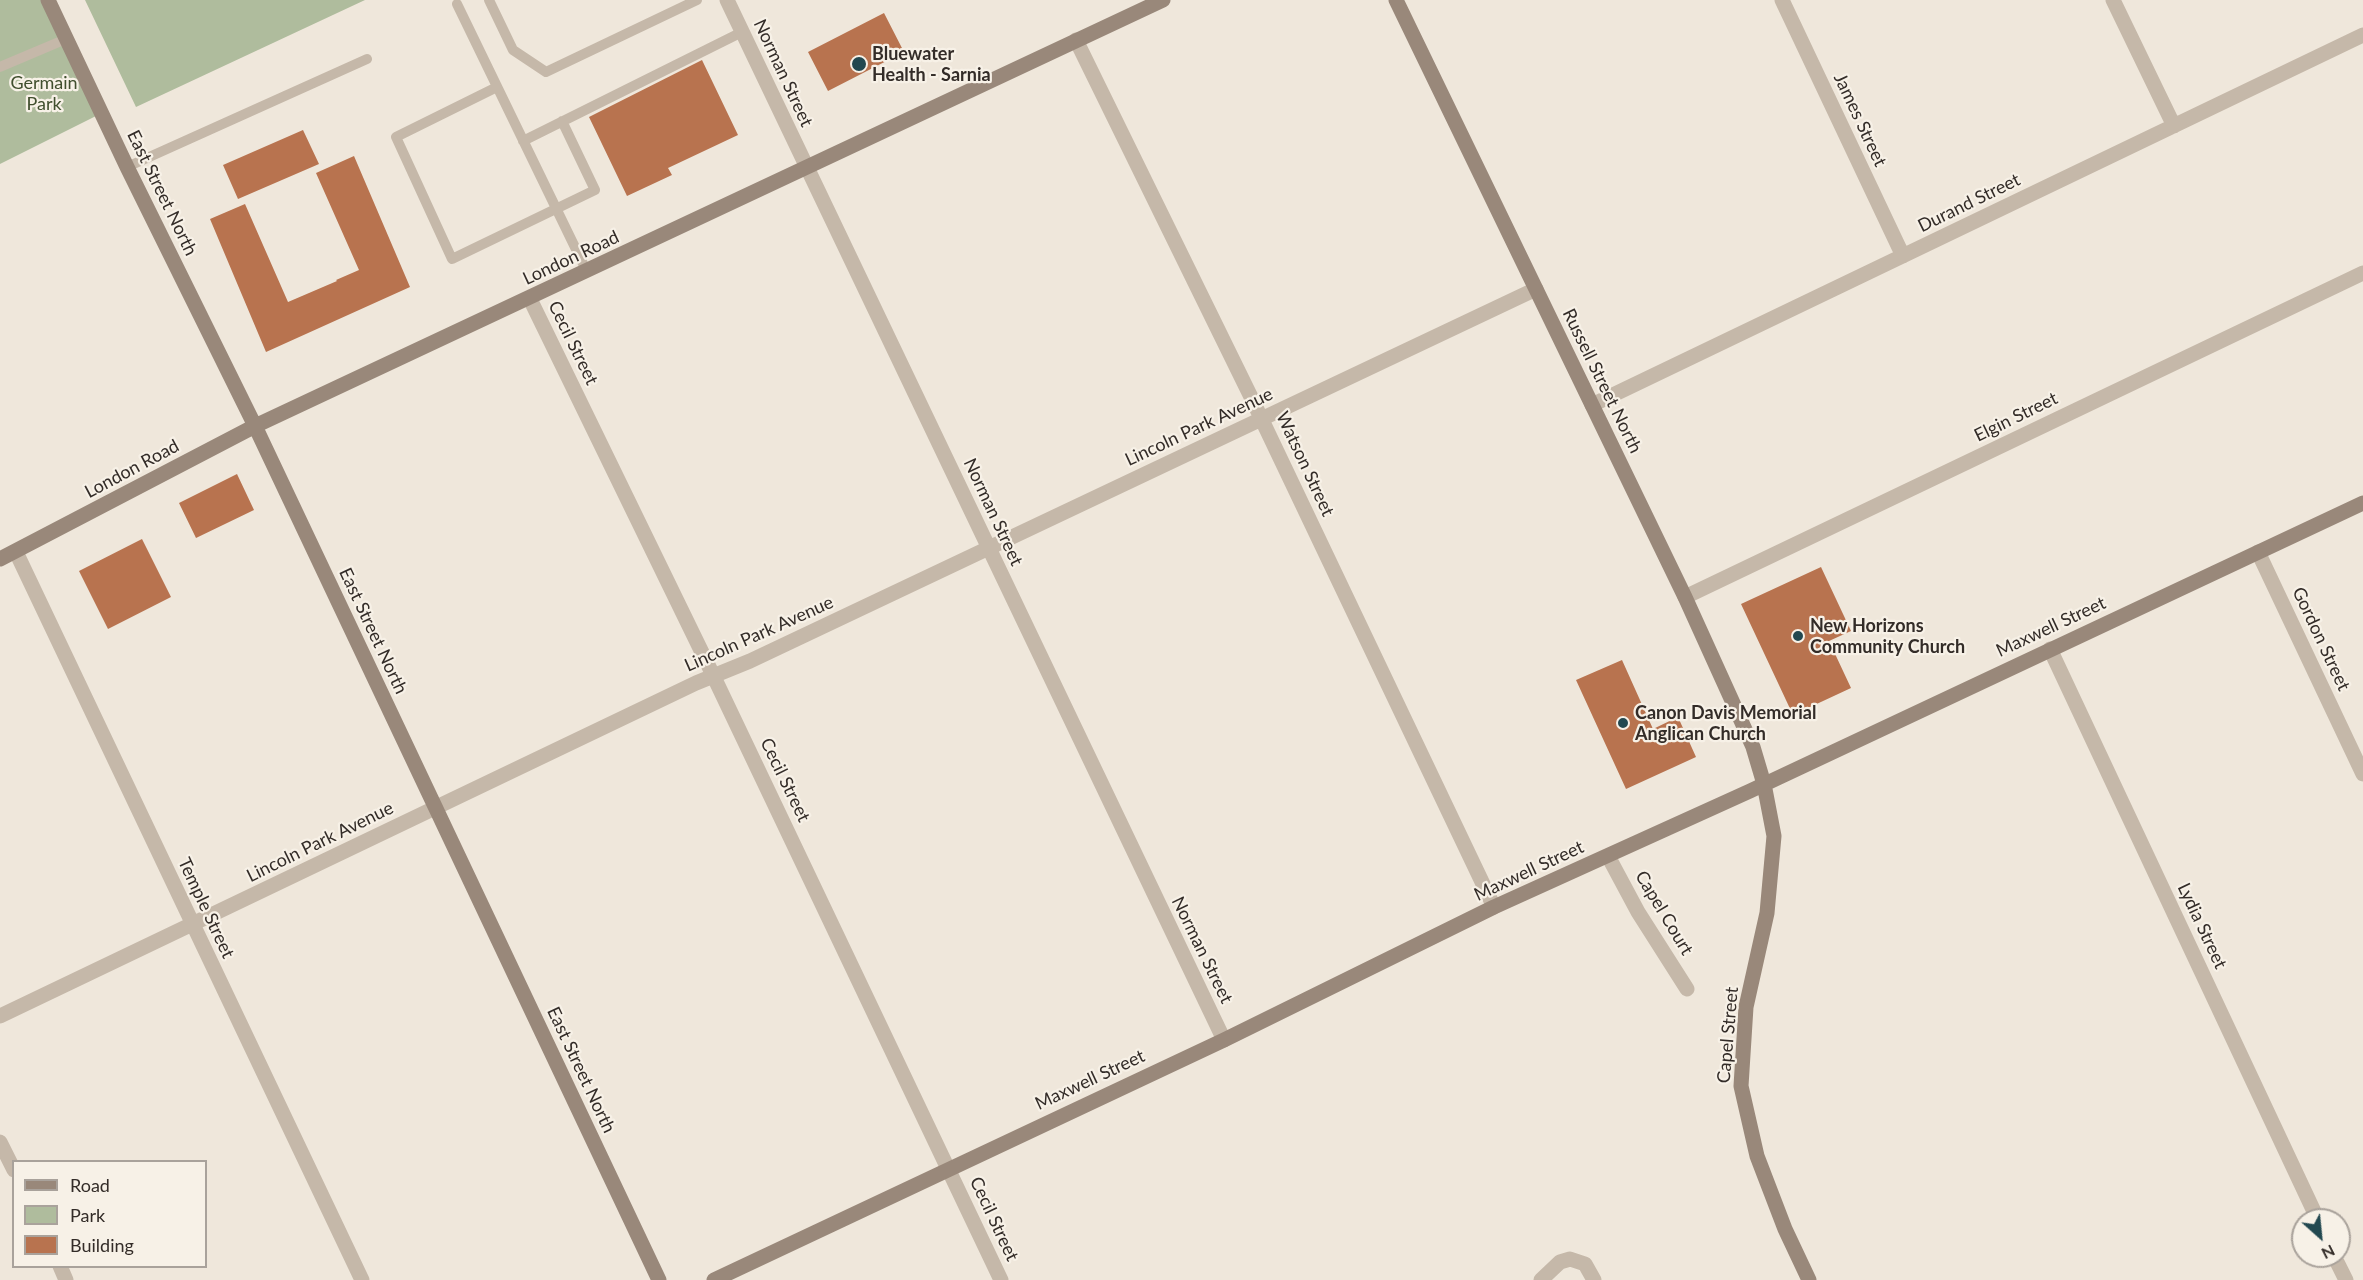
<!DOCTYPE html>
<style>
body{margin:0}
#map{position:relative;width:2363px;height:1280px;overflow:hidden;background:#efe7db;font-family:Lato,sans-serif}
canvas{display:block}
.legend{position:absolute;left:12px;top:1160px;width:195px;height:108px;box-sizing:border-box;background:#f7f1e7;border:2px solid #a9a29b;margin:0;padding:8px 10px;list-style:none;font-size:18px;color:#332c28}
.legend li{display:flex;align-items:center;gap:12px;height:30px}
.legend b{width:30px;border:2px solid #a9a29b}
.north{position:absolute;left:2291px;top:1208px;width:60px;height:60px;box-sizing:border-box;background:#f7f1e7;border:2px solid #a9a29b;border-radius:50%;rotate:153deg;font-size:16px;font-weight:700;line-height:24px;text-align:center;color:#332c28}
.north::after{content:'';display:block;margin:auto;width:21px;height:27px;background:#224850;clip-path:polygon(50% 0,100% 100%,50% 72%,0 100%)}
</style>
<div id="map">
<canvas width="2363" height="1280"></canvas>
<ul class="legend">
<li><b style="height:8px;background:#99887a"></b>Road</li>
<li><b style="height:16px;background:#afbc9d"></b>Park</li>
<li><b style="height:16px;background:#b8734f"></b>Building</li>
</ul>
<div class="north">N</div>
</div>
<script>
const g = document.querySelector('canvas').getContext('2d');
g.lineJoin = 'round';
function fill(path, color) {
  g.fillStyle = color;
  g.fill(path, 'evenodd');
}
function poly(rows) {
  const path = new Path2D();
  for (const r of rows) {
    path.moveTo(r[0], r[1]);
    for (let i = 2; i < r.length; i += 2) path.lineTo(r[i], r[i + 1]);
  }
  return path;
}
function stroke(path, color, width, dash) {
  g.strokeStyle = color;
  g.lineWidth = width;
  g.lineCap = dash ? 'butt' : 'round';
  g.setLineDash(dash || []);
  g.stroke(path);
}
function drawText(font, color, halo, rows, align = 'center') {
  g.font = font + ' Lato,sans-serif';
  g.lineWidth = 4.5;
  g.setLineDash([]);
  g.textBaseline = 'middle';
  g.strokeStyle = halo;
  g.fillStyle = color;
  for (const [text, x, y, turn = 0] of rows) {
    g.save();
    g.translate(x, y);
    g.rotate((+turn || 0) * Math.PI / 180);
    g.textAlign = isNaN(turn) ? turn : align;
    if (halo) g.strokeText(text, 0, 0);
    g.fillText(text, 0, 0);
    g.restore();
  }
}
fill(poly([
 [0,0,48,0,102,113,0,164],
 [85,0,365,0,136,107]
]), '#afbc9d');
fill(poly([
 [884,13,904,52,828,91,808,52],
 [702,60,738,135,668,168,672,175,627,196,589,117],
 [303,130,319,164,238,199,223,165],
 [354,156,410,287,266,352,210,219,245,204,288,302,337,281,336,280,359,270,316,173],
 [237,474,254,510,196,538,179,503],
 [142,539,171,597,108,629,79,571],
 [1821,567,1851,631,1829,641,1851,688,1793,715,1741,604],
 [1622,660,1653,729,1678,717,1696,757,1626,789,1576,680]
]), '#b8734f');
stroke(poly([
 [489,0,513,50,546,72,697,0],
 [457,4,587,272],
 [0,67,66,39],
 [497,87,396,137,452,259,595,190,562,121],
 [523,141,742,32],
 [127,167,367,59]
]), '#c5b8a9', 10);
stroke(poly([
 [727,0,1224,1040],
 [1782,0,1903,256],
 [2113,0,2174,126],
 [1076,40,1252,399,1494,907],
 [530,299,713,675,1001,1280],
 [1592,405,2363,35],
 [16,552,362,1280],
 [2258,552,2363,774],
 [1685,597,2363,273],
 [2050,649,2318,1220],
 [1608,856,1638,912,1687,989],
 [0,1016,696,683,750,661,1536,289],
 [0,1142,14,1170],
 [2334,1256,2346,1280],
 [60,1266,66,1280],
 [1541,1280,1560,1262,1570,1259,1585,1264,1594,1280]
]), '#c5b8a9', 15);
stroke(poly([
 [48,0,127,167,255,426,659,1280],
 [1396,0,1685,597,1753,747,1764,784,1774,836,1767,913,1746,1007,1741,1086,1757,1156,1785,1229,1809,1280],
 [0,559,255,426,1163,0],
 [714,1280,1224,1040,1494,907,1750,791,2363,503]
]), '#99887a', 15);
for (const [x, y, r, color] of [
 [859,64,8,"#224850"],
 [1798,636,6,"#224850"],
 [1623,723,6,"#224850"]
]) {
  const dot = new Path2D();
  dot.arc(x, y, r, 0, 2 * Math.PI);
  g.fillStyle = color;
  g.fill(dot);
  stroke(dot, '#f7f1e7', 2);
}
drawText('bold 18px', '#332c28', '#f7f1e7', [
 ["Bluewater",872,54],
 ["Health - Sarnia",872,75],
 ["New Horizons",1810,626],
 ["Community Church",1810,647],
 ["Canon Davis Memorial",1635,713],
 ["Anglican Church",1635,734]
], 'left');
drawText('18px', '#332c28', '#f7f1e7', [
 ["Norman Street",783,73,65],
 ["James Street",1860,120,65],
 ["East Street North",162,193,64],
 ["Durand Street",1969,203,-26],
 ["London Road",571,258,-25],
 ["Cecil Street",573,343,64],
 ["Russell Street North",1602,381,64],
 ["Elgin Street",2016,417,-26],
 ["Lincoln Park Avenue",1199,427,-25],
 ["Watson Street",1305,464,65],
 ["London Road",132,469,-28],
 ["Norman Street",993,512,65],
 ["Maxwell Street",2051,627,-25],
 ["East Street North",373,631,65],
 ["Lincoln Park Avenue",759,634,-24],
 ["Gordon Street",2321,639,65],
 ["Cecil Street",785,780,64],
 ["Lincoln Park Avenue",320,842,-26],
 ["Maxwell Street",1529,871,-25],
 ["Temple Street",206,908,65],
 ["Capel Court",1664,913,59],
 ["Lydia Street",2202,926,65],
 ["Norman Street",1202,950,64],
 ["Capel Street",1728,1035,-85],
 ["East Street North",581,1070,65],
 ["Maxwell Street",1090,1080,-25],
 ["Cecil Street",994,1219,65]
]);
drawText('18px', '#404f2e', '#f7f1e7', [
 ["Germain",44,83],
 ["Park",44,104]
]);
</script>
